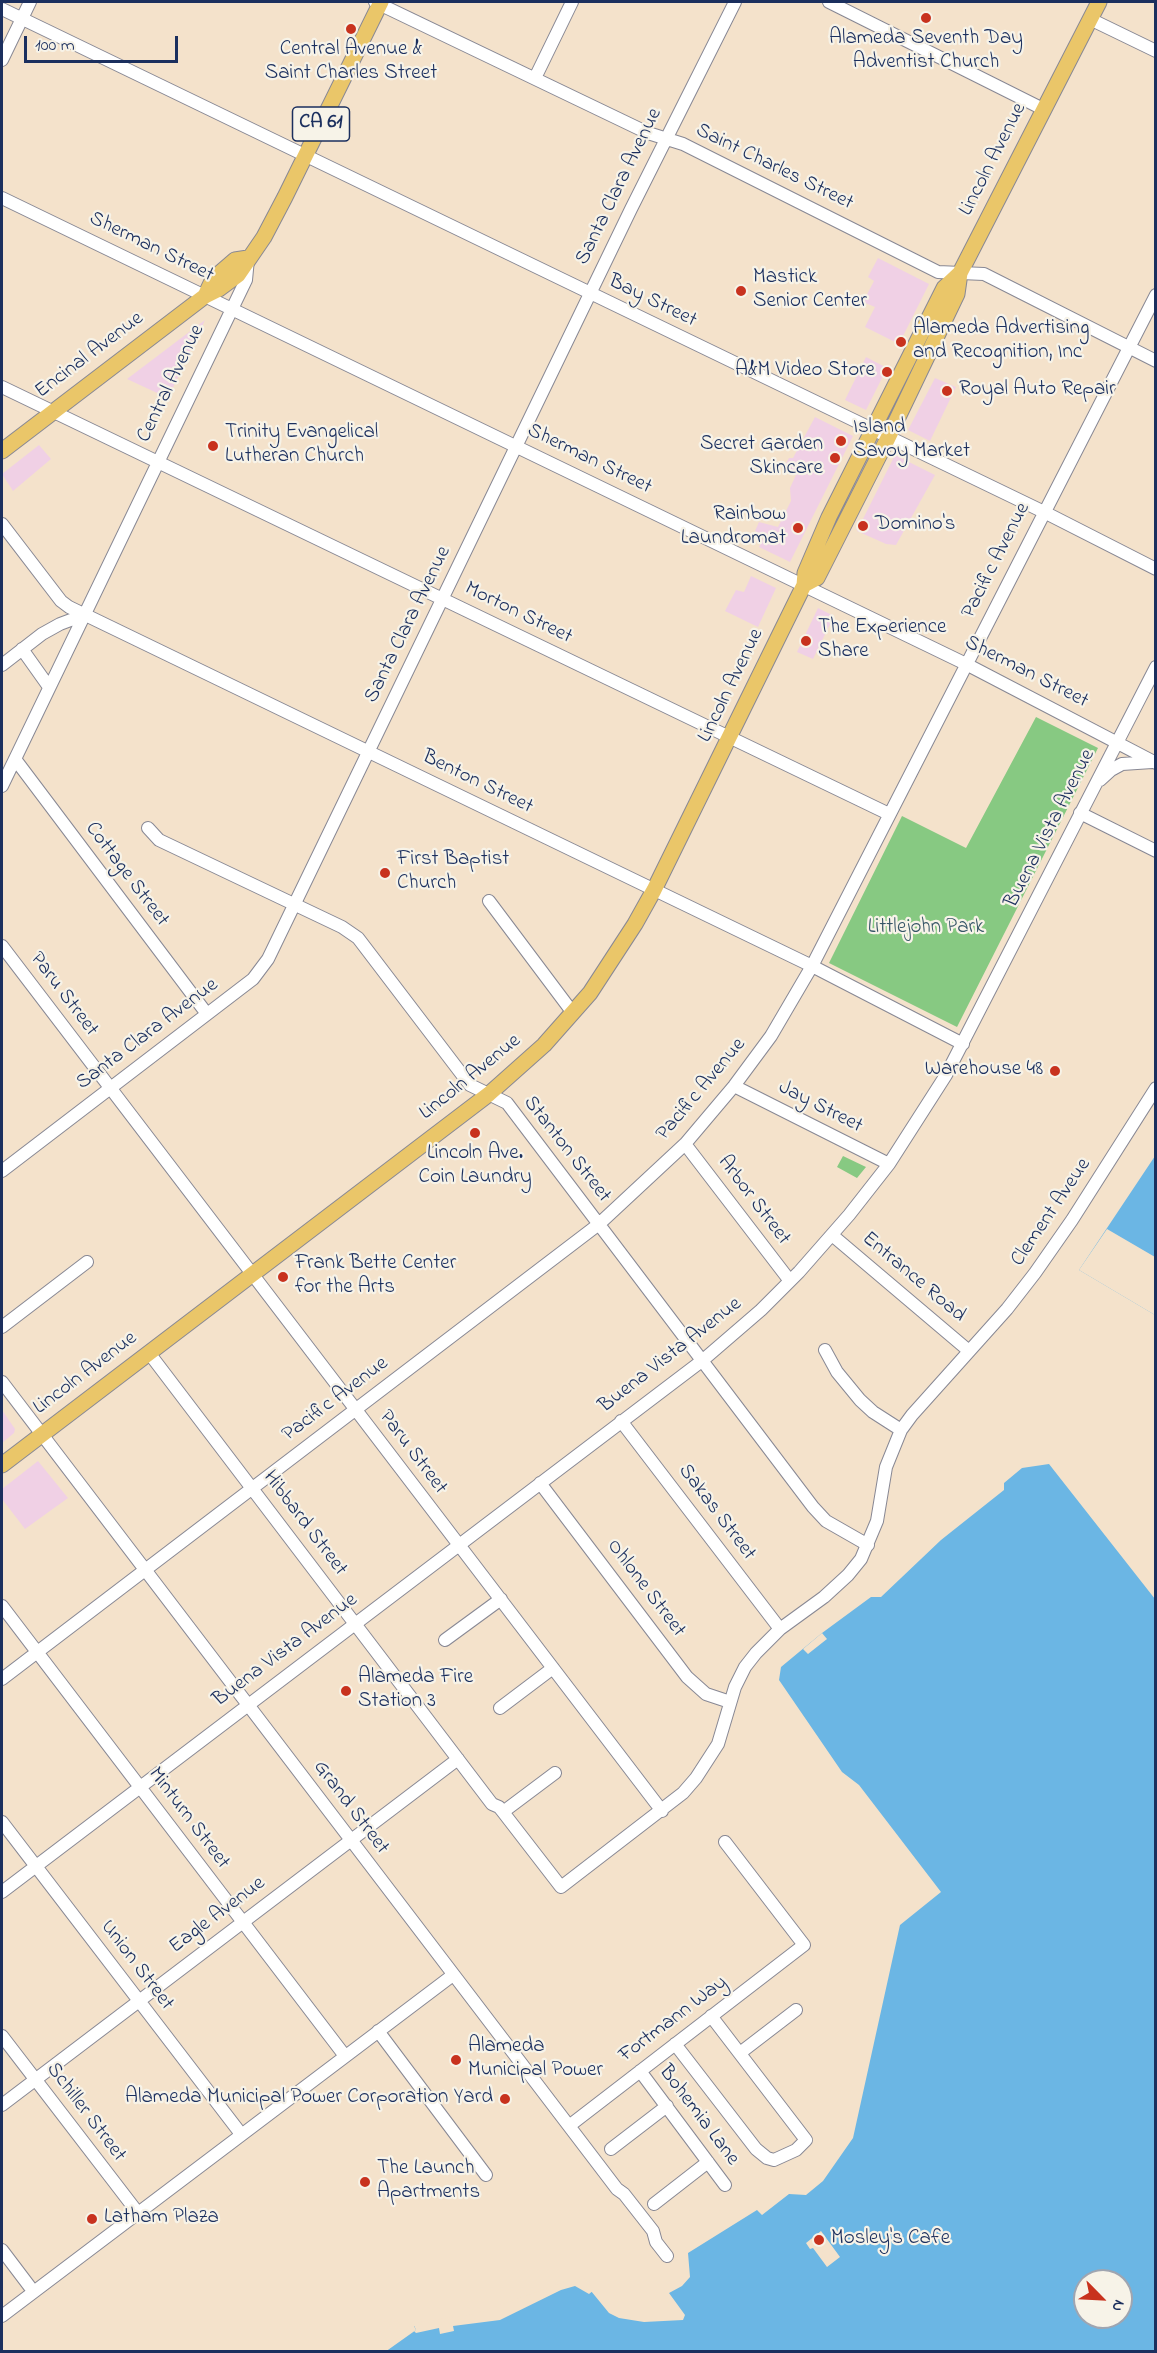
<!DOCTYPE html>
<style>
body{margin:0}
#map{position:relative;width:1157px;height:2353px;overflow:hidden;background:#f4e2cb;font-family:"Indie Flower",sans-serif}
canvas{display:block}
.frame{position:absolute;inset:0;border:3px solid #1b2f5e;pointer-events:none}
.north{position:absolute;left:1073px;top:2269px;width:60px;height:60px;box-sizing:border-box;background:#f7f3e8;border:2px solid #9fa5b1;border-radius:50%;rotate:114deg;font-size:16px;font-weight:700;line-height:24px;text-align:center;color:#1b2f5e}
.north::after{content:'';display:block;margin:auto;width:21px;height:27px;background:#c8321e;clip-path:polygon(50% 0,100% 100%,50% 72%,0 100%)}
.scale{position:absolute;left:24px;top:36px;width:154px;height:27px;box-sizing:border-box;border:3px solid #1b2f5e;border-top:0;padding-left:8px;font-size:18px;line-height:21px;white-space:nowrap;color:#1b2f5e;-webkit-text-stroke:4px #f7f3e8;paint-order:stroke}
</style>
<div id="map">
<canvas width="1157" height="2353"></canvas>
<div class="frame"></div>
<div class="north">N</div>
<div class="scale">100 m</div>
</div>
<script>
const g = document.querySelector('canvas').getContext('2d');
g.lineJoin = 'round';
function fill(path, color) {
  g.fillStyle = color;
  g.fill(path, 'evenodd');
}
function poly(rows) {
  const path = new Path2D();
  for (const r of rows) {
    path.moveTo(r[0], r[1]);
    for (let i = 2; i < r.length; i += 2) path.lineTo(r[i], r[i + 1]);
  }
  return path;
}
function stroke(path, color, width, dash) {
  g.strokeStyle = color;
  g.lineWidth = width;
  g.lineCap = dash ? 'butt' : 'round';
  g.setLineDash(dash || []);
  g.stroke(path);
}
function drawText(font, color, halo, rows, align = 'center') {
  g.font = font + ' "Indie Flower",sans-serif';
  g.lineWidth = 4.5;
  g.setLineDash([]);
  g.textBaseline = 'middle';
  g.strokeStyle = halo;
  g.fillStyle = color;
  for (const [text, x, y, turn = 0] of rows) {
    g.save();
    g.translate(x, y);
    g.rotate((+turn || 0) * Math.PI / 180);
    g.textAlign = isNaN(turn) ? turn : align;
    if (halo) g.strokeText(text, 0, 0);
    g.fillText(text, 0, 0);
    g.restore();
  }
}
fill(poly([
 [878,258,929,284,899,344,865,327,875,307,863,302,874,281,868,277],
 [205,320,168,398,127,379],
 [866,357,887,368,866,410,845,400],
 [935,378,956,387,930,441,908,430],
 [815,417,853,436,790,562,759,547,764,536,755,531,759,522,778,527,791,501,790,488,796,475,784,467,789,458,793,458],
 [39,445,51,459,13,491,2,474],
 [895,455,935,475,896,545,886,544,857,531],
 [751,576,776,588,758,627,725,611,736,590,744,592],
 [818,608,834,616,813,659,797,652],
 [2,1410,15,1429,14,1433,2,1443],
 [38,1461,68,1498,25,1529,2,1499,2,1489]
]), '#f0d0e5');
fill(poly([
 [1036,717,1098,748,957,1027,829,963,902,816,966,848],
 [843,1156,866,1167,857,1178,837,1167]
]), '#87c982');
fill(poly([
 [1155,1156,1155,1315,1079,1270],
 [1049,1464,1155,1599,1155,2351,385,2352,416,2330,414,2326,475,2317,582,2280,609,2313,619,2318,644,2322,683,2320,685,2315,669,2293,682,2286,690,2277,688,2253,757,2210,762,2215,789,2194,806,2195,823,2181,853,2138,900,1925,941,1892,859,1785,842,1772,779,1680,781,1667,822,1633,871,1597,881,1597,941,1540,1004,1490,1004,1483,1022,1468],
 [1085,2281,1121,2281,1121,2317,1085,2317]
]), '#6bb6e4');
fill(poly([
 [1107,1229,1155,1257,1155,1315,1079,1270],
 [822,1633,827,1639,808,1654,803,1649],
 [821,2231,840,2257,827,2267,813,2248,810,2249,806,2243],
 [583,2277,594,2290,589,2294,575,2286,561,2290,500,2320,453,2326,454,2331,440,2334,439,2328,416,2333,414,2331,416,2330,413,2323,475,2314,572,2279]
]), '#f4e2cb');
const minor = poly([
 [375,2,648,133,683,144,938,272,984,274,1156,361],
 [829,2,1043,109],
 [2,9,1044,512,1156,569],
 [1090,19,1156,51],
 [2,60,30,2],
 [535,78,572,2],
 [2,198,966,664,1156,763],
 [2,387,889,814],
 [2,524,61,601,69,607,812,966,963,1044],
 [22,649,49,687],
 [2,665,42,634,60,624,84,615],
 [15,759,207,1014],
 [1100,780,1111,770,1122,764,1152,762],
 [2,786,246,280,248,259],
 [1080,813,1156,851],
 [148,828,159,840,342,927,358,938,470,1085,507,1103,813,1507,826,1521,868,1545],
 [489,901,573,1013],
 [2,946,662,1811],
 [734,1086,889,1164],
 [685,1144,790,1281],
 [2,1171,253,979,268,959,631,209,735,2],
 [832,1235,969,1351],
 [2,1327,87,1262],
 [825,1350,837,1372,860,1400,873,1412,901,1430],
 [149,1353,492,1804,499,1807,503,1812,561,1887,683,1793,696,1778,718,1744,735,1687,745,1667,756,1653,780,1629,824,1597,848,1575,861,1559,877,1521,886,1467,901,1430,912,1415,1007,1309,1035,1273,1072,1220,1156,1088],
 [2,1382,617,2189,624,2194,653,2231,656,2242,667,2256],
 [621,1421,780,1629],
 [540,1483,687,1677,706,1694,730,1702],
 [2,1606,345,2056],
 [445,1640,501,1599],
 [2,1679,599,1224,685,1144,734,1086,771,1036,812,966,1156,295],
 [500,1708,553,1668],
 [503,1812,555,1773],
 [2,1822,241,2134],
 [2,1892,703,1360,761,1310,799,1272,849,1215,889,1164,946,1075,1156,667],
 [378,2031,486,2175],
 [2,2036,138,2213],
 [675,2044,756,2149,767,2158,774,2160,796,2150,806,2140,711,2016],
 [740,2053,796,2010],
 [640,2071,725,2185],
 [2,2105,458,1759],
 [569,2126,804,1945,725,1842],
 [611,2149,667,2106],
 [654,2204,708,2162],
 [2,2250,33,2291],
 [2,2316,453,1975]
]);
const major = poly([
 [205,296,213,279,235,260,248,258],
 [2,451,205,296,219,289,238,275,264,237,285,197,381,2],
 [804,585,817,578,888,438,957,294,960,273,1099,2],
 [2,1465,489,1094,544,1045,590,993,635,924,654,890,804,585,805,573,829,517,944,288,960,273]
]);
stroke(minor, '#888894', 14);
stroke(major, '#888894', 17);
stroke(minor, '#fff', 12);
stroke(major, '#eac669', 15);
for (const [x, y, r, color] of [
 [926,18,6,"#c8321e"],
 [351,29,6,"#c8321e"],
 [741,291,6,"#c8321e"],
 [901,342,6,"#c8321e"],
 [887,372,6,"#c8321e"],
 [947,391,6,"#c8321e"],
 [841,441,6,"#c8321e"],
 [213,446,6,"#c8321e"],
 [835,458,6,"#c8321e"],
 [863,526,6,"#c8321e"],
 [798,528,6,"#c8321e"],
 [806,641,6,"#c8321e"],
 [385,873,6,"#c8321e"],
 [1055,1071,6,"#c8321e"],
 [475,1133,6,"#c8321e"],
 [283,1277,6,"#c8321e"],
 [346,1691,6,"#c8321e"],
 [456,2060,6,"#c8321e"],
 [505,2099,6,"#c8321e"],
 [365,2182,6,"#c8321e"],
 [92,2219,6,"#c8321e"],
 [819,2240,6,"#c8321e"]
]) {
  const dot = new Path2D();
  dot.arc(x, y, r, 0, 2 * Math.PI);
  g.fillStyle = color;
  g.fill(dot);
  stroke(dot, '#f7f3e8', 2);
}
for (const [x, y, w] of [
 [321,124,57]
]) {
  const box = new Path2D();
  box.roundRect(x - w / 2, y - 17, w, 34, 4.5);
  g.fillStyle = '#f7f3e8';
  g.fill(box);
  stroke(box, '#1b2f5e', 1.5);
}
drawText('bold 20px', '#1b2f5e', null, [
 ["CA 61",321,124]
]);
drawText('21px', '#1b2f5e', '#f7f3e8', [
 ["Alameda Seventh Day",926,40,"center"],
 ["Adventist Church",926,64,"center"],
 ["Central Avenue &",351,51,"center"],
 ["Saint Charles Street",351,75,"center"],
 ["Mastick",753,279],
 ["Senior Center",753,303],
 ["Alameda Advertising",913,330],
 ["and Recognition, Inc",913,354],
 ["A&M Video Store",875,372,"right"],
 ["Royal Auto Repair",959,391],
 ["Island",853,429],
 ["Savoy Market",853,453],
 ["Trinity Evangelical",225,434],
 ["Lutheran Church",225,458],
 ["Secret Garden",823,446,"right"],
 ["Skincare",823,470,"right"],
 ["Rainbow",786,516,"right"],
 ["Laundromat",786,540,"right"],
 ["Domino's",875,526],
 ["The Experience",818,629],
 ["Share",818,653],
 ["First Baptist",397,861],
 ["Church",397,885],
 ["Warehouse 48",1043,1071,"right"],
 ["Lincoln Ave.",475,1155,"center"],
 ["Coin Laundry",475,1179,"center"],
 ["Frank Bette Center",295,1265],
 ["for the Arts",295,1289],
 ["Alameda Fire",358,1679],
 ["Station 3",358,1703],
 ["Alameda",468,2048],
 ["Municipal Power",468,2072],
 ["Alameda Municipal Power Corporation Yard",493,2099,"right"],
 ["The Launch",377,2170],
 ["Apartments",377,2194],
 ["Latham Plaza",104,2219],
 ["Mosley's Cafe",831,2240]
], 'left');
drawText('21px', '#1b2f5e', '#f7f3e8', [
 ["Lincoln Avenue",994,160,-63],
 ["Saint Charles Street",774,168,26],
 ["Santa Clara Avenue",620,187,-64],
 ["Sherman Street",151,248,26],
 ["Bay Street",652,302,26],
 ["Encinal Avenue",90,356,-37],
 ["Central Avenue",172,384,-64],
 ["Sherman Street",589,460,26],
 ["Pacific Avenue",997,561,-63],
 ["Morton Street",518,614,26],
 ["Santa Clara Avenue",409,625,-64],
 ["Sherman Street",1026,673,27],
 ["Lincoln Avenue",732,686,-64],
 ["Benton Street",477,783,26],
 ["Buena Vista Avenue",1051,829,-63],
 ["Cottage Street",126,875,53],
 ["Paru Street",63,995,53],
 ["Santa Clara Avenue",148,1035,-37],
 ["Lincoln Avenue",471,1078,-39],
 ["Pacific Avenue",702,1090,-50],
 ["Jay Street",820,1108,27],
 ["Stanton Street",566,1150,52],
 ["Arbor Street",753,1201,53],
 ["Clement Aveue",1052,1213,-56],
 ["Entrance Road",913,1278,40],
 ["Buena Vista Avenue",671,1356,-38],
 ["Lincoln Avenue",86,1374,-37],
 ["Pacific Avenue",336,1400,-37],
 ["Paru Street",412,1453,53],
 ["Sakas Street",716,1513,53],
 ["Hibbard Street",304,1524,53],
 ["Ohlone Street",645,1589,53],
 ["Buena Vista Avenue",286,1651,-37],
 ["Grand Street",350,1808,53],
 ["Minturn Street",188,1819,53],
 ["Eagle Avenue",218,1916,-37],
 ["Union Street",136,1966,53],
 ["Fortmann Way",674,2020,-37],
 ["Schiller Street",85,2113,53],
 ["Bohemia Lane",698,2116,53]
]);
drawText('21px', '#365667', '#f7f3e8', [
 ["Littlejohn Park",926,929]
]);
</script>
